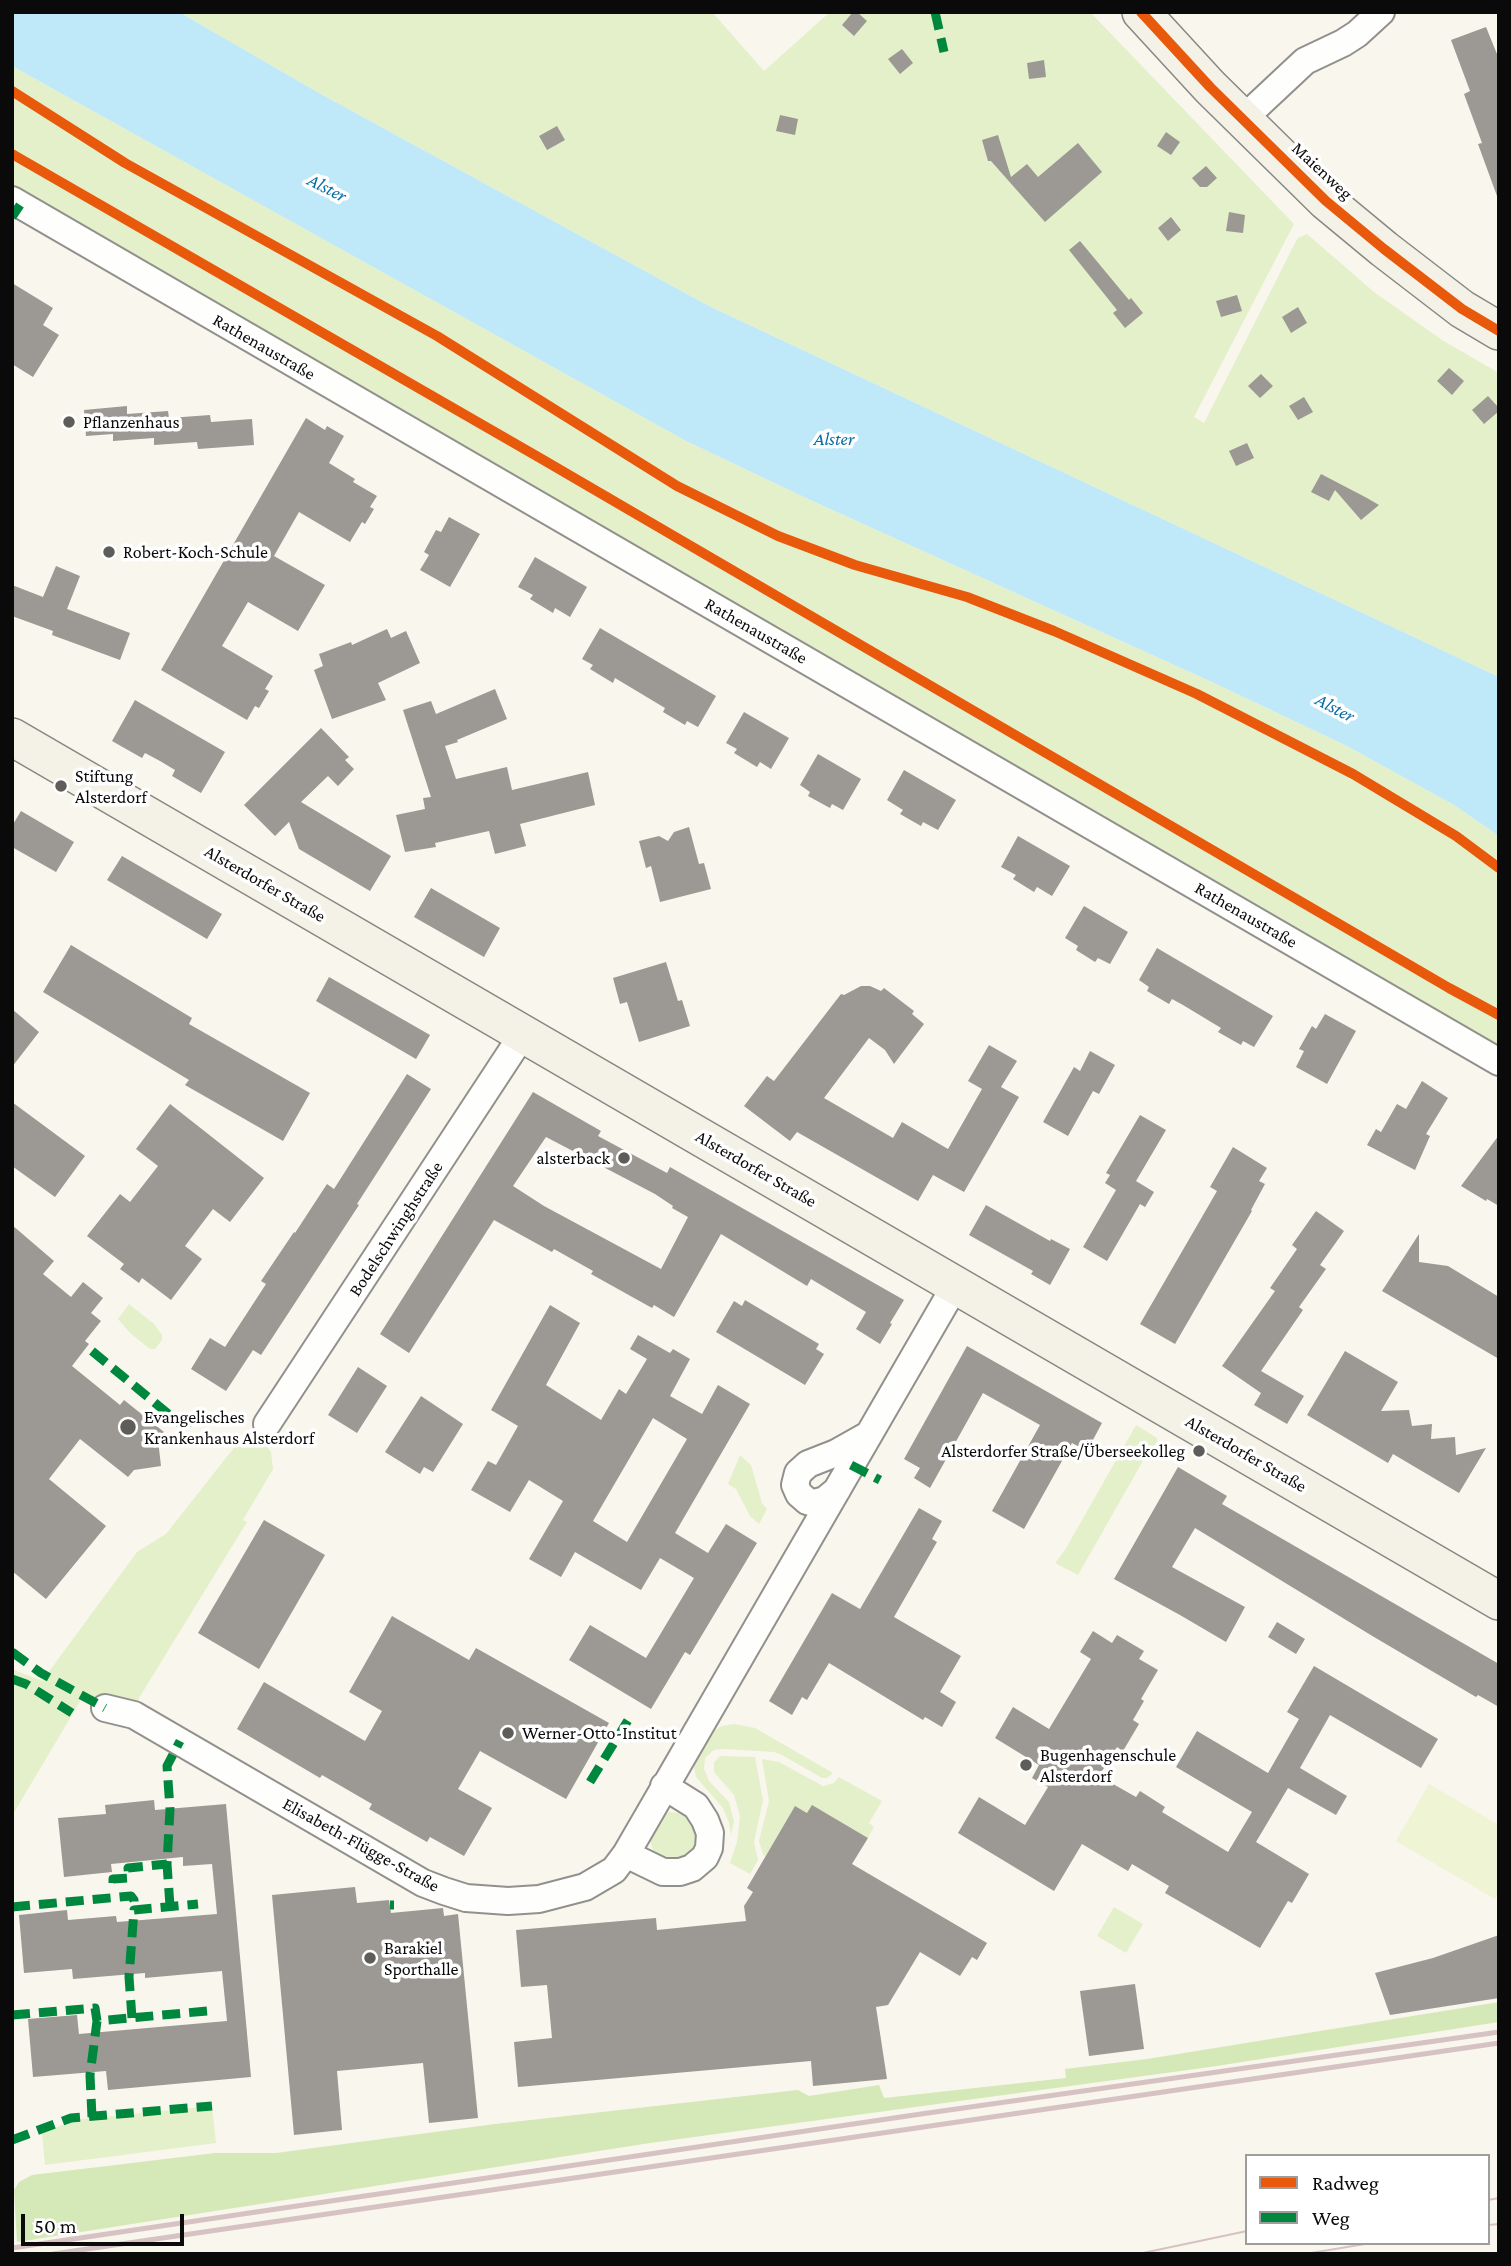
<!DOCTYPE html>
<meta charset="utf-8">
<style>
body{margin:0}
#map{position:relative;width:1511px;height:2266px;overflow:hidden;background:#f9f6ed;font-family:"Crimson Pro",serif}
canvas{display:block}
.frame{position:absolute;inset:0;border:14px solid #0a0a0a;pointer-events:none}
.legend{position:absolute;left:1245px;top:2154px;width:245px;height:91px;box-sizing:border-box;background:#fff;border:2px solid #9d9d9d;margin:0;padding:9px 12px;list-style:none;font-size:21px;color:#0a0a0a}
.legend li{display:flex;align-items:center;gap:14px;height:35px}
.legend b{width:35px;border:2px solid #9d9d9d}
.scale{position:absolute;left:21px;top:2214px;width:163px;height:32px;box-sizing:border-box;border:4px solid #0a0a0a;border-top:0;padding-left:9px;font-size:21px;line-height:24px;white-space:nowrap;color:#0a0a0a;-webkit-text-stroke:5px #fff;paint-order:stroke}
</style>
<div id="map">
<canvas width="1511" height="2266"></canvas>
<div class="frame"></div>
<ul class="legend">
<li><b style="height:9px;background:#e8590c"></b>Radweg</li>
<li><b style="height:9px;background:#00873e"></b>Weg</li>
</ul>
<div class="scale">50 m</div>
</div>
<script>
const g = document.querySelector('canvas').getContext('2d');
g.lineJoin = 'round';
function fill(path, color) {
  g.fillStyle = color;
  g.fill(path, 'evenodd');
}
function poly(rows) {
  const path = new Path2D();
  for (const r of rows) {
    path.moveTo(r[0], r[1]);
    for (let i = 2; i < r.length; i += 2) path.lineTo(r[i], r[i + 1]);
  }
  return path;
}
function stroke(path, color, width, dash) {
  g.strokeStyle = color;
  g.lineWidth = width;
  g.lineCap = dash ? 'butt' : 'round';
  g.setLineDash(dash || []);
  g.stroke(path);
}
function drawText(font, color, halo, rows, align = 'center') {
  g.font = font + ' "Crimson Pro",serif';
  g.lineWidth = 7;
  g.setLineDash([]);
  g.textBaseline = 'middle';
  g.strokeStyle = halo;
  g.fillStyle = color;
  for (const [text, x, y, turn = 0] of rows) {
    g.save();
    g.translate(x, y);
    g.rotate((+turn || 0) * Math.PI / 180);
    g.textAlign = isNaN(turn) ? turn : align;
    if (halo) g.strokeText(text, 0, 0);
    g.fillText(text, 0, 0);
    g.restore();
  }
}
fill(poly([
 [179,12,712,12,764,71,830,12,1090,12,1294,224,1194,417,1204,423,1294,245,1298,238,1307,234,1374,292,1442,340,1499,373,1499,677,709,306,319,93],
 [12,66,686,441,806,498,1214,683,1347,746,1454,805,1499,836,1499,1047,12,186],
 [129,1304,154,1324,162,1335,162,1340,155,1349,150,1349,130,1333,118,1319],
 [1136,1425,1157,1438,1157,1443,1148,1452,1078,1575,1055,1563,1065,1550],
 [244,1435,254,1437,263,1441,271,1452,273,1469,243,1520,247,1522,139,1698,134,1715,105,1708,82,1698,12,1816,12,1669,42,1681,137,1552,166,1534],
 [740,1455,751,1465,762,1503,767,1509,759,1524,750,1516,736,1489,728,1484],
 [734,1724,755,1728,833,1773,827,1778,822,1778,782,1755,774,1752,724,1749,714,1750,705,1758,704,1769,709,1781,729,1802,734,1822,731,1835,729,1823,723,1808,696,1777,694,1767,695,1761,710,1733,722,1726],
 [720,1756,755,1757,763,1800,754,1842,758,1860,750,1874,730,1863,737,1842,740,1816,734,1795,714,1772,714,1762],
 [762,1759,779,1762,823,1786,834,1783,839,1777,882,1801,869,1823,874,1827,868,1838,826,1813,821,1821,795,1806,765,1857,763,1854,759,1841,769,1801],
 [670,1812,685,1814,697,1824,700,1846,676,1864,655,1855,650,1841,650,1833,663,1815],
 [1114,1907,1143,1924,1126,1953,1097,1936],
 [212,2106,216,2143,45,2165,42,2134,73,2120]
]), '#e4f0ca');
fill(poly([
 [1499,2002,1499,2022,1210,2067,650,2143,17,2242,14,2190,19,2182,32,2175,215,2153,276,2153,495,2124,798,2090,809,2096,879,2085,884,2098,1066,2078,1065,2069,1147,2059]
]), '#d5e9b8');
fill(poly([
 [1429,1784,1499,1825,1499,1892,1495,1899,1396,1841]
]), '#eef4d4');
fill(poly([
 [12,12,179,12,319,93,709,306,1499,677,1499,836,1454,805,1347,746,1214,683,806,498,686,441,12,66]
]), '#bfe9f8');
fill(poly([
 [853,12,857,12,867,21,854,36,842,25],
 [1486,27,1499,59,1499,196,1497,196,1478,144,1482,143,1464,94,1470,91,1451,40],
 [902,49,913,63,900,74,888,59],
 [1044,60,1046,77,1029,79,1027,63],
 [780,115,798,119,795,135,776,131],
 [557,126,565,140,547,150,539,136],
 [1166,132,1180,142,1171,155,1157,146],
 [998,135,1011,177,1027,164,1038,177,1078,143,1102,172,1045,222,991,161,988,161,982,140],
 [1206,166,1217,178,1207,187,1200,187,1192,178],
 [1229,212,1245,215,1243,233,1226,231],
 [1171,217,1181,230,1168,241,1158,228],
 [1080,241,1129,300,1131,298,1143,313,1125,328,1113,313,1117,310,1069,250],
 [12,283,53,308,43,325,59,335,33,377,12,364],
 [1237,295,1242,311,1221,317,1216,301],
 [1298,307,1307,323,1291,333,1282,317],
 [1449,368,1464,381,1452,395,1437,381],
 [1261,374,1273,386,1260,398,1248,386],
 [1488,396,1499,408,1499,411,1484,424,1472,410],
 [1304,397,1313,412,1298,420,1289,406],
 [127,406,127,414,168,411,169,418,210,415,211,422,252,419,254,445,198,449,197,442,154,445,154,438,113,441,113,434,86,436,84,410],
 [306,418,325,430,327,426,344,436,329,463,355,479,353,482,377,496,370,507,374,509,365,524,362,522,350,542,299,512,274,556,325,585,298,631,248,602,222,646,273,676,265,689,269,691,259,708,255,706,247,720,161,670],
 [1247,443,1254,458,1236,466,1229,451],
 [1321,474,1367,498,1379,505,1361,520,1335,490,1329,501,1311,492],
 [449,517,480,534,450,587,420,570,429,555,424,552,436,530,441,532],
 [535,557,587,587,570,617,555,608,553,613,530,599,533,595,518,587],
 [56,566,80,576,67,609,130,633,120,660,52,635,53,631,12,616,12,585,43,597],
 [600,628,716,696,698,727,687,721,685,725,663,712,665,708,615,678,613,683,590,669,593,665,582,659],
 [387,629,391,638,406,631,420,663,378,683,386,700,332,719,314,670,323,666,319,654,351,642,352,645],
 [495,689,507,719,457,740,458,742,445,746,456,779,507,767,512,790,588,772,595,805,520,824,526,846,495,854,489,831,435,843,436,847,405,852,396,815,425,809,423,798,431,797,403,710,431,701,436,714],
 [135,700,225,752,201,793,172,776,175,770,160,761,145,753,142,758,112,741],
 [744,712,789,738,771,769,760,762,757,767,734,753,737,749,726,743],
 [321,728,349,757,345,760,354,769,338,786,328,776,301,802,391,856,370,891,299,849,289,822,275,836,244,805],
 [818,754,861,779,843,810,832,804,830,808,808,796,810,792,800,785],
 [904,770,956,800,938,830,923,822,921,826,900,814,903,810,887,800],
 [21,811,74,842,56,872,12,847,12,826],
 [689,827,699,864,704,863,711,889,660,902,651,866,646,868,639,841,659,836,668,841,674,832],
 [1018,836,1070,866,1052,896,1037,887,1034,892,1013,879,1016,875,1001,867],
 [122,856,222,914,207,939,107,880],
 [431,888,500,928,484,957,414,917],
 [1084,906,1128,932,1110,964,1098,958,1095,962,1076,950,1078,946,1065,938],
 [71,945,192,1018,189,1024,310,1093,283,1141,185,1085,189,1080,43,992],
 [1157,948,1273,1016,1254,1047,1243,1041,1241,1045,1218,1032,1221,1028,1183,1005,1172,999,1169,1004,1147,991,1149,987,1139,980],
 [666,962,678,1001,682,1000,690,1026,639,1042,627,1002,620,1004,613,978],
 [329,977,430,1035,416,1059,316,1001],
 [861,986,870,986,881,991,884,988,914,1011,912,1014,924,1024,894,1064,885,1050,869,1038,824,1098,893,1138,902,1122,948,1149,982,1089,968,1081,989,1045,1017,1061,1001,1087,1019,1097,964,1192,933,1175,918,1201,797,1132,790,1141,744,1106,767,1076,774,1081,841,994,844,995],
 [12,1009,39,1032,12,1067],
 [1325,1014,1356,1031,1327,1084,1296,1067,1304,1051,1299,1049,1312,1026,1316,1029],
 [1090,1051,1115,1065,1099,1094,1093,1091,1068,1136,1043,1122,1074,1067,1080,1071],
 [407,1074,431,1089,357,1204,359,1205,261,1355,253,1350,226,1391,191,1369,210,1338,225,1347,266,1284,261,1281,294,1232,295,1233,327,1184,334,1189],
 [1422,1081,1448,1098,1426,1134,1430,1136,1415,1170,1367,1145,1376,1129,1381,1132,1397,1104,1406,1109],
 [533,1092,601,1131,598,1136,667,1173,670,1167,904,1300,890,1323,892,1324,880,1344,856,1329,866,1312,811,1279,807,1286,721,1234,674,1317,654,1305,652,1308,591,1274,593,1271,554,1249,552,1252,494,1220,409,1353,380,1334],
 [546,1137,655,1194,673,1206,672,1208,688,1217,661,1269,544,1206,513,1186],
 [12,1102,85,1156,55,1197,12,1166],
 [170,1104,264,1178,230,1222,213,1209,185,1246,202,1259,171,1300,142,1278,139,1283,120,1269,124,1264,87,1236,120,1194,130,1202,158,1166,136,1149],
 [1140,1115,1166,1130,1136,1181,1154,1192,1145,1207,1140,1204,1107,1261,1083,1247,1116,1190,1105,1183,1110,1175,1106,1173],
 [1499,1135,1499,1206,1487,1199,1486,1201,1461,1186],
 [1233,1147,1267,1168,1259,1181,1265,1184,1251,1210,1252,1211,1175,1344,1140,1324,1217,1191,1210,1187],
 [986,1205,1050,1241,1051,1239,1070,1249,1050,1285,1031,1274,1033,1271,969,1235],
 [1316,1211,1344,1231,1320,1265,1326,1269,1299,1307,1303,1310,1261,1371,1304,1396,1287,1424,1254,1405,1261,1393,1222,1366,1275,1291,1270,1288,1297,1249,1292,1245],
 [12,1225,54,1261,43,1274,71,1297,83,1282,103,1298,91,1313,101,1321,85,1341,89,1344,72,1366,120,1405,124,1400,164,1432,158,1440,161,1466,134,1470,128,1477,80,1439,49,1479,106,1526,46,1599,12,1571],
 [1419,1234,1419,1262,1448,1266,1499,1297,1499,1359,1382,1291],
 [745,1300,819,1344,816,1349,824,1354,805,1385,716,1332,734,1301,742,1306],
 [550,1305,580,1323,546,1385,601,1420,619,1389,626,1394,647,1359,630,1349,638,1335,670,1353,673,1349,690,1359,670,1396,702,1414,718,1385,750,1404,675,1533,708,1553,726,1524,757,1543,690,1655,685,1652,651,1709,569,1660,590,1625,646,1658,694,1578,660,1558,641,1590,575,1552,561,1577,529,1559,563,1501,529,1480,510,1512,471,1490,488,1461,496,1465,518,1426,491,1410],
 [653,1418,687,1439,627,1542,593,1521],
 [967,1346,1102,1423,1087,1451,1072,1443,1024,1529,992,1511,1040,1425,983,1393,930,1488,914,1478,920,1468,904,1459],
 [1345,1351,1398,1382,1381,1411,1409,1410,1412,1426,1432,1424,1431,1439,1455,1437,1456,1455,1486,1448,1459,1493,1393,1454,1388,1463,1307,1415],
 [358,1367,387,1386,357,1433,328,1415],
 [421,1396,463,1424,433,1472,424,1467,420,1474,385,1452],
 [1178,1467,1227,1496,1222,1504,1499,1664,1499,1707,1478,1695,1476,1697,1374,1637,1195,1528,1172,1567,1245,1607,1226,1642,1180,1615,1114,1579],
 [919,1508,942,1521,932,1539,937,1542,894,1617,961,1656,940,1692,956,1702,942,1727,925,1717,923,1720,829,1663,807,1700,802,1697,792,1715,769,1701,832,1593,860,1609],
 [264,1520,325,1555,259,1669,198,1633],
 [392,1616,469,1660,476,1648,609,1723,566,1799,480,1751,458,1789,492,1808,464,1856,430,1837,427,1842,369,1809,372,1804,322,1775,320,1778,237,1729,264,1682,365,1741,382,1711,349,1692],
 [1277,1622,1305,1639,1296,1654,1268,1637],
 [1093,1631,1112,1643,1117,1635,1144,1651,1139,1659,1158,1670,1141,1699,1144,1701,1133,1720,1139,1724,1123,1751,1117,1747,1099,1776,1136,1797,1140,1791,1165,1807,1162,1812,1228,1852,1252,1812,1176,1767,1197,1731,1268,1773,1299,1719,1287,1712,1314,1666,1438,1739,1421,1768,1330,1715,1300,1768,1347,1796,1336,1815,1288,1788,1256,1842,1309,1874,1292,1903,1288,1901,1260,1948,1165,1893,1169,1886,1132,1864,1128,1871,1082,1844,1054,1891,958,1833,979,1797,1025,1825,1048,1787,1032,1778,1039,1765,995,1738,1013,1707,1049,1729,1091,1659,1080,1652],
 [154,1800,155,1810,226,1804,251,2077,108,2090,106,2071,33,2077,28,2019,77,2015,79,2034,227,2021,222,1971,145,1978,145,1973,73,1979,72,1969,24,1973,19,1915,67,1910,68,1920,116,1916,117,1922,217,1914,212,1864,183,1866,183,1857,111,1864,112,1872,64,1877,58,1818,106,1814,105,1805],
 [812,1805,868,1838,852,1864,987,1943,977,1960,972,1957,960,1976,920,1952,888,2005,876,2007,887,2079,813,2086,811,2061,518,2087,514,2042,552,2038,547,1985,521,1987,516,1930,656,1918,657,1930,746,1921,744,1906,753,1892,747,1888,795,1806,807,1813],
 [355,1887,357,1903,389,1900,391,1913,443,1908,444,1916,458,1914,478,2118,429,2123,423,2063,337,2071,342,2130,294,2135,272,1895],
 [1499,1935,1499,1998,1390,2015,1375,1973,1433,1958],
 [1135,1984,1144,2049,1089,2056,1080,1991]
]), '#9c9893');
const street = poly([
 [1243,119,1305,61,1343,43,1357,34,1381,12],
 [12,200,1499,1062],
 [267,1424,523,1034],
 [837,1490,825,1500,814,1503,807,1501,799,1494,795,1485,798,1473,808,1464,836,1453,868,1435],
 [105,1708,134,1715,423,1883,444,1891,466,1898,508,1901,539,1899,585,1887,614,1870,626,1854,955,1286],
 [626,1854,663,1872,680,1872,692,1868,705,1857,709,1848,710,1833,705,1820,696,1806,664,1786]
]);
const secondary = poly([
 [1141,12,1210,87,1326,201,1384,249,1462,309,1499,331],
 [12,737,1499,1601]
]);
stroke(street, '#92908c', 30);
stroke(secondary, '#888783', 40);
stroke(street, '#fefefc', 26);
stroke(secondary, '#f4f2e7', 37);
stroke(poly([
 [1488,2200,1499,2198],
 [1488,2225,1499,2224],
 [1138,2254,1247,2231],
 [1305,2254,1371,2243]
]), '#d7c2c3', 2);
stroke(poly([
 [12,2248,921,2114,1499,2032],
 [53,2254,1499,2043]
]), '#d7c2c3', 5);
stroke(poly([
 [935,12,944,52],
 [12,217,20,205],
 [92,1351,183,1426,205,1413],
 [851,1465,880,1480],
 [12,1652,41,1673,105,1708],
 [12,1679,26,1684,72,1713],
 [590,1782,630,1717],
 [113,1883,113,1879,129,1878,128,1868,167,1864],
 [390,1905,394,1905],
 [170,1906,167,1864,170,1809,167,1766,180,1741],
 [12,1907,131,1896,134,1900,134,1910],
 [12,2015,95,2008,97,2021],
 [132,2018,129,1977,134,1910,198,1904],
 [92,2117,90,2075,97,2021,207,2011],
 [12,2140,71,2118,212,2106]
]), '#00873e', 9, [18, 9]);
stroke(poly([
 [1141,12,1210,87,1326,201,1384,249,1462,309,1499,331],
 [12,91,125,163,437,336,677,486,778,536,855,565,967,597,1054,631,1197,694,1353,774,1456,836,1499,868],
 [12,154,540,458,1449,988,1499,1015]
]), '#e8590c', 10);
for (const [x, y, r, color] of [
 [69,422,7,"#5e5d59"],
 [109,552,7,"#5e5d59"],
 [61,786,7,"#5e5d59"],
 [624,1158,7,"#5e5d59"],
 [128,1427,9,"#5e5d59"],
 [1199,1451,7,"#5e5d59"],
 [508,1733,7,"#5e5d59"],
 [1026,1765,7,"#5e5d59"],
 [370,1958,7,"#5e5d59"]
]) {
  const dot = new Path2D();
  dot.arc(x, y, r, 0, 2 * Math.PI);
  g.fillStyle = color;
  g.fill(dot);
  stroke(dot, '#fff', 2.5);
}
drawText('18px', '#0a0a0a', '#fff', [
 ["Maienweg",1322,171,43],
 ["Rathenaustraße",264,347,30],
 ["Rathenaustraße",756,631,30],
 ["Alsterdorfer Straße",265,884,30],
 ["Rathenaustraße",1246,915,30],
 ["Alsterdorfer Straße",756,1169,30],
 ["Bodelschwinghstraße",396,1229,-57],
 ["Alsterdorfer Straße",1246,1454,30],
 ["Elisabeth-Flügge-Straße",361,1845,29]
]);
drawText('18px', '#0a0a0a', '#fff', [
 ["Pflanzenhaus",83,422],
 ["Robert-Koch-Schule",123,552],
 ["Stiftung",75,776],
 ["Alsterdorf",75,797],
 ["alsterback",610,1158,"right"],
 ["Evangelisches",144,1417],
 ["Krankenhaus Alsterdorf",144,1438],
 ["Alsterdorfer Straße/Überseekolleg",1185,1451,"right"],
 ["Werner-Otto-Institut",522,1733],
 ["Bugenhagenschule",1040,1755],
 ["Alsterdorf",1040,1776],
 ["Barakiel",384,1948],
 ["Sporthalle",384,1969]
], 'left');
drawText('italic 19px', '#0a6ea5', '#fff', [
 ["Alster",327,188,27],
 ["Alster",834,439],
 ["Alster",1335,708,28]
]);
</script>
